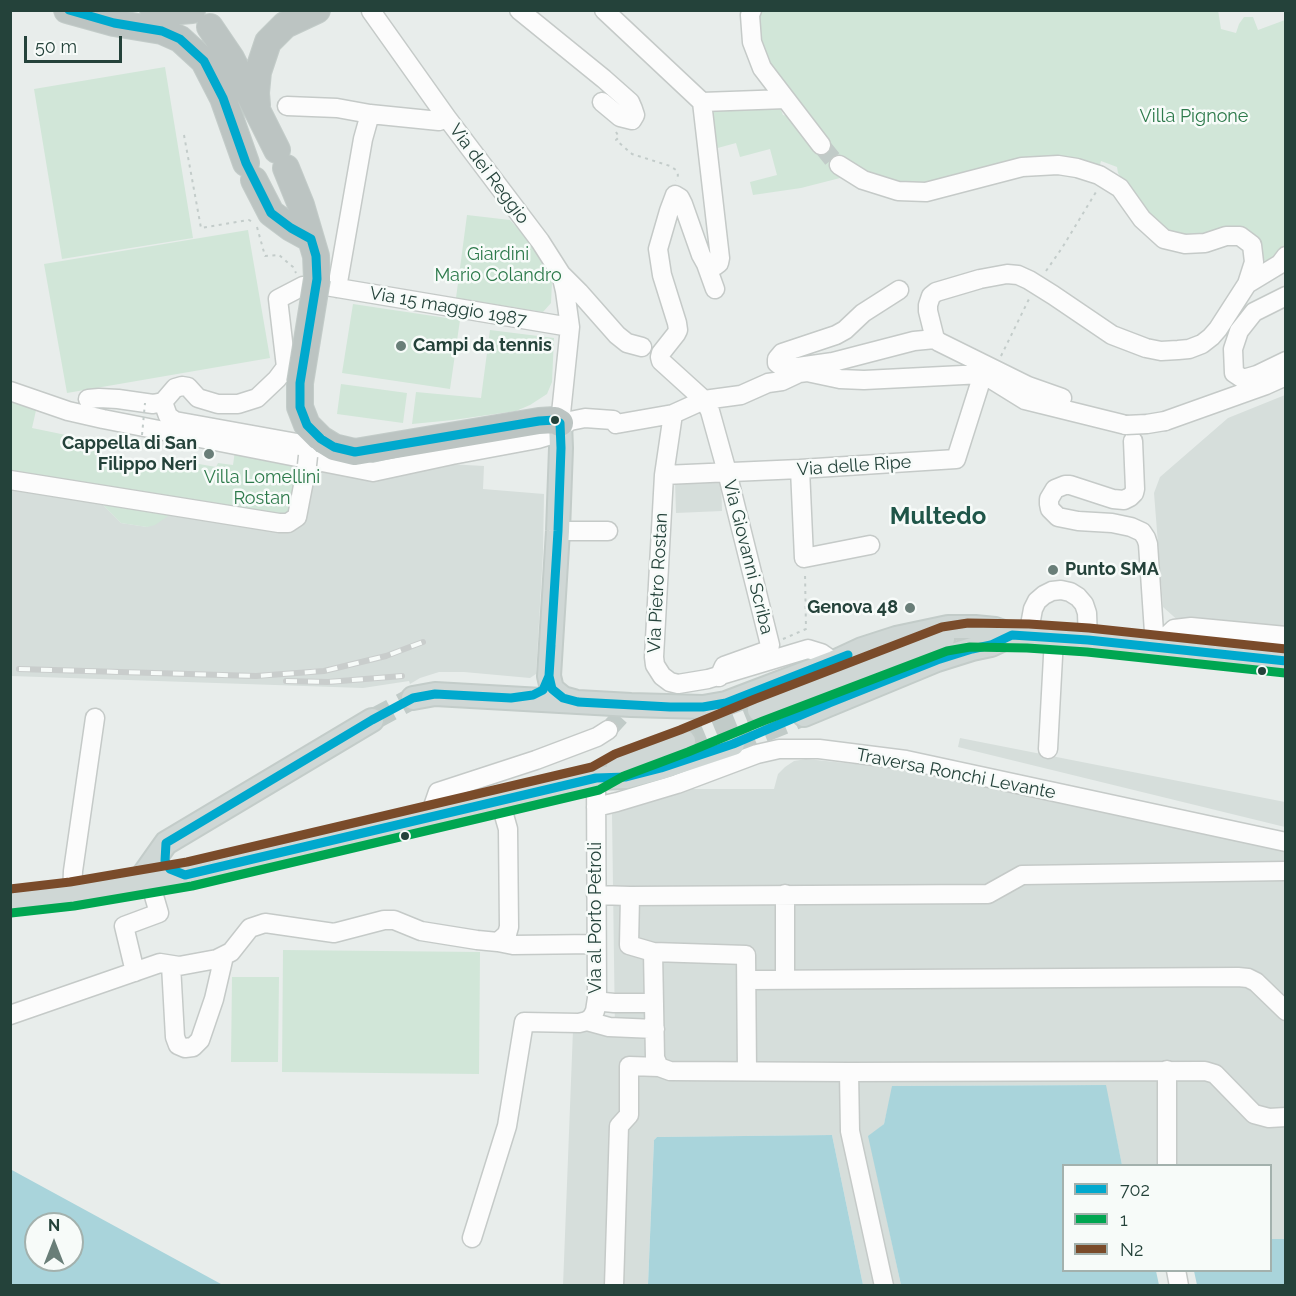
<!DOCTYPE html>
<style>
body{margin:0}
#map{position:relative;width:1296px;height:1296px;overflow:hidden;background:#e8edeb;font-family:Raleway,sans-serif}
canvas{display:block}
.frame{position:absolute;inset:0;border:12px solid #24423a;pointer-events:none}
.legend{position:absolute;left:1062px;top:1164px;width:210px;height:108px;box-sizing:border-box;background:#f7fbf9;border:2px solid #a3b1ad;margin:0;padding:8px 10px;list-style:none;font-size:18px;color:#24423a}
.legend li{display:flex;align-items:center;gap:12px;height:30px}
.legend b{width:30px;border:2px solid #a3b1ad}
.north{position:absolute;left:24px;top:1212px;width:60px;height:60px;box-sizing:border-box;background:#f7fbf9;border:2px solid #a3b1ad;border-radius:50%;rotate:0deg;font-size:16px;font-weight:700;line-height:24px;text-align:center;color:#24423a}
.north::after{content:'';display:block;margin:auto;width:21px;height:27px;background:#697e78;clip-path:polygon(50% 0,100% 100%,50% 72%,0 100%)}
.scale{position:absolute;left:24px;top:36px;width:98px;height:27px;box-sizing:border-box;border:3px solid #24423a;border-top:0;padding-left:8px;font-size:18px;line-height:21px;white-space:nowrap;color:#24423a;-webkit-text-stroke:4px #f7fbf9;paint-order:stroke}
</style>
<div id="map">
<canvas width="1296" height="1296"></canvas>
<div class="frame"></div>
<ul class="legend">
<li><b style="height:8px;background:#00a9ce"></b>702</li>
<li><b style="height:8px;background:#00a651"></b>1</li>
<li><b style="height:8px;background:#7a4b2a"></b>N2</li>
</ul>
<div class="north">N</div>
<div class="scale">50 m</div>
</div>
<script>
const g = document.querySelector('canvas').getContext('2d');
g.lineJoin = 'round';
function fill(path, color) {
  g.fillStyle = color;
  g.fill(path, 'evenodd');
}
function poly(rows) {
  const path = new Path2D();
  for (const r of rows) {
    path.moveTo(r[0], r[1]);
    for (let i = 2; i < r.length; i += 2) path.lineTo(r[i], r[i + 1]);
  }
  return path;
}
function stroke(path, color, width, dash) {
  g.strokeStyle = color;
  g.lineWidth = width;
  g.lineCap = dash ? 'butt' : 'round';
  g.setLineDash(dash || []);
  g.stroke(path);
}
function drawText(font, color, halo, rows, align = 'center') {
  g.font = font + ' Raleway,sans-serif';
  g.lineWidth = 5;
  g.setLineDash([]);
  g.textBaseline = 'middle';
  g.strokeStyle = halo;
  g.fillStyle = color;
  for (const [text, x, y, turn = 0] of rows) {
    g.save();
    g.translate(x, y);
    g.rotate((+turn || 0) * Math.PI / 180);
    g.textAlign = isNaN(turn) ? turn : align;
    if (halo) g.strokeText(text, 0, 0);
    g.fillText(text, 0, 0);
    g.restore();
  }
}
fill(poly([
 [1285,395,1285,644,1191,632,1163,607,1154,493,1160,477,1228,418],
 [430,463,484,466,483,489,544,494,543,553,536,674,530,678,464,672,439,672,420,678,410,684,409,681,363,688,11,676,11,484,98,500,121,523,147,527,174,512,310,464],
 [721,479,722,511,676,513,675,480],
 [960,738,1285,802,1285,827,958,747],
 [806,759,905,769,1285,849,1285,1239,1271,1239,1270,1166,1122,1165,1105,1085,893,1086,884,1124,869,1137,901,1285,863,1285,832,1135,657,1137,654,1140,648,1285,563,1286,573,1030,615,1032,612,814,688,789,774,789,778,774,785,767,794,761]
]), '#d6dedb');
fill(poly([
 [1218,10,1221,29,1236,33,1239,24,1244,17,1253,17,1258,30,1285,20,1285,245,1274,259,1267,261,1260,260,1260,248,1171,232,1158,225,1123,180,1118,173,1117,167,1101,161,1096,179,1024,159,1005,162,978,170,903,187,844,177,801,188,753,195,750,182,777,175,770,149,740,157,736,143,714,149,710,110,780,107,783,115,794,117,758,47,756,11],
 [165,67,193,238,62,259,34,89],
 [467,215,510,220,540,253,552,282,551,303,543,312,456,298],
 [248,230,270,358,67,393,44,264],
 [353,304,460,320,450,389,342,373],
 [490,330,554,338,552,382,547,394,530,405,516,411,453,420,412,424,416,392,481,398],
 [341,384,407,393,403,423,337,414],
 [10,398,37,406,32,428,100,442,98,459,180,471,182,461,216,467,218,463,233,465,235,451,300,462,305,517,174,512,155,525,147,527,121,523,98,500,11,484],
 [283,950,480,952,479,1074,282,1072],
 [232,977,279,977,278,1062,231,1062]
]), '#d1e6d8');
fill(poly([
 [1106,1085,1122,1165,1064,1166,1064,1270,1156,1271,1159,1285,901,1285,868,1136,884,1124,892,1086],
 [832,1135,863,1285,648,1285,654,1140,657,1137],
 [10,1169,221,1284,224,1285,11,1285],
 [36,1224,72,1224,72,1260,36,1260],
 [1271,1239,1285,1239,1285,1285,1197,1285,1194,1271,1270,1270]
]), '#a9d4db');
stroke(poly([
 [821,145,834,161,839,165],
 [608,730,631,705]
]), '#c1cbc8', 18, [18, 9]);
stroke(poly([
 [372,720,413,698],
 [684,741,759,710],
 [733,744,804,715]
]), '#c1cbc8', 22, [22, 11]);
const minor = poly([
 [519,10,604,79,630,102,633,109,635,115,632,120,620,117,602,102],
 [604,10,702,102],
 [752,10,750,15,752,42,762,68,821,145],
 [371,11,447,118,540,241,561,274,565,291,570,327,560,423],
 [702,102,720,258,719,263,715,266,706,264,701,255,683,204,680,198,675,195,669,211,658,249,662,275,677,323,678,330,676,334,661,353,660,357,661,361,704,400,710,411,727,472,770,645,766,651,724,666,719,677],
 [702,102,786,99],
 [287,106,337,108,370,114,439,121,447,118],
 [839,165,863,180,898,191,926,192,1022,167,1058,165,1077,168,1099,175,1120,188,1142,219,1164,239,1185,244,1205,243,1226,236,1240,236,1252,245,1254,262,1247,284,1218,329,1211,337,1202,344,1189,349,1178,350,1161,351,1146,348,1112,335,1053,295,1029,280,1018,275,1007,274,980,279,936,292,931,296,928,305,928,311,935,339,939,342,1028,386,1062,398],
 [706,264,715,289],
 [561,274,579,292,617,335,627,343,642,347],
 [1247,284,1280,264,1286,256],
 [326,286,570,327],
 [337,288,363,139,370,114],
 [899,290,863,313,845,330,836,335,782,353,777,359,777,363,782,367,798,367,833,362,914,341,935,339],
 [1286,296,1254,312,1239,331,1233,349,1234,373,1243,379,1257,375,1286,361],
 [10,391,68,411,103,419,373,472,452,455,538,439,548,436,570,421,585,418,613,420,616,424,673,414,704,400,741,395,768,383,782,381,799,373,807,372,840,379,864,380,983,374,1025,400,1126,425],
 [88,399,99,398,118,399,153,404,163,402,175,388,182,386,188,387,198,398,218,404,238,404,257,398,277,379,286,367,278,299,303,286],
 [163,402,168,416,175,421,297,443,305,447,308,456],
 [673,414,664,475,654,657,655,665,662,676,670,682,678,684,708,679,808,649,821,653,834,662],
 [1165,421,1266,385,1286,376],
 [1133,441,1135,489,1134,493,1130,497,1124,500,1113,499,1070,485,1065,485,1055,489,1049,499,1049,504,1050,509,1058,517,1078,521,1112,523,1131,527,1142,532,1146,538,1148,544,1155,647],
 [800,469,804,558,870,545],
 [664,475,800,469,956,459,983,374],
 [10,480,279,523,288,523,297,517,307,465],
 [558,531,608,531],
 [1028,636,1033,609,1037,601,1044,595,1052,591,1061,590,1070,592,1078,597,1084,604,1087,613,1088,640],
 [1155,647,1174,629,1191,627,1286,636],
 [1048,749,1054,638],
 [596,807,617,802,677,784,757,754,779,749,819,749,906,760,1286,842],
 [429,818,438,792,536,760,597,737,608,730],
 [72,894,73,871,95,718],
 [596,895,630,896,988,894,1022,875,1286,871],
 [630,896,629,945,653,952,655,1058,659,1067,670,1071,849,1072,1205,1071,1215,1074,1254,1114,1269,1118,1286,1117],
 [498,942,513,945,596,944],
 [653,952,746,955,747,1071],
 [171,965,175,1037,178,1045,185,1048,193,1047,200,1040,214,999,224,956],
 [135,972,124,926,159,913,154,896],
 [785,979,785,894],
 [747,980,1238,977,1248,978,1256,982,1286,1011],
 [597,998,604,1002,614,1003,654,1003],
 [10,1015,160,963,179,966,217,959,231,952,250,928,265,923,334,933,384,920,394,920,421,931,477,940,498,942,507,934,509,927,508,829,500,801],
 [587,1021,609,1027,655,1029],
 [1167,1070,1167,1166],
 [849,1072,850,1131,884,1286],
 [472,1238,507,1126,524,1022,579,1023,587,1021,592,1017,595,1011,597,998,596,778],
 [1176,1270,1179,1286],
 [614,1286,619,1126,629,1115,629,1066,659,1067]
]);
const major = poly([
 [560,423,561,448,558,531,549,676,552,689,563,698,574,701],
 [999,635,1028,636,1088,640,1286,661],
 [413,698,435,694,631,705,703,707,726,703,834,662,862,649,896,638,948,627,975,627,995,629,1012,635],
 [759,710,943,639],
 [804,715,937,660,972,649,991,645,1012,635],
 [618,766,684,741],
 [137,884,166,843,372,720],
 [10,901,72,894,189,874,596,778,626,777,661,768,733,744]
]);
const highway = poly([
 [67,10,114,23,162,31,180,39,204,61,223,98,246,163],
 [153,10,168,12,192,10],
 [210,27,231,58,277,150],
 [257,105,256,93,258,72,268,42,285,25,317,10],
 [286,168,301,205,316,256,317,279],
 [254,180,271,213,291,228,311,239],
 [300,383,300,407,307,425,321,439,334,447,355,452,539,421,555,420,560,423]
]);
stroke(minor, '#c5cac8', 21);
stroke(major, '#c3ccc9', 26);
stroke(highway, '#c3ccc9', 28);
stroke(poly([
 [616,132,619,137,616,140,632,154,670,166,676,170,678,175,676,181],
 [184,135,201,228,249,220,254,223],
 [257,227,265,256,279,255,293,267,296,273],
 [1046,271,1062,248,1096,192],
 [1001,356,1029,299],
 [783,639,806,629,805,573]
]), '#c3ccca', 2, [3, 4.5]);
stroke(minor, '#fcfcfc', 18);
stroke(major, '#cfd7d5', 22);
stroke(highway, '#bcc4c2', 26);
const rail = poly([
 [19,669,256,676,324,671,386,656,423,642],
 [286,681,328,682,402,676]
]);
stroke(rail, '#c9cdcc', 6);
stroke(rail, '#f7fbf9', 4, [11]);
const minorBridge = poly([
 [1126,425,1147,424,1165,421],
 [307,465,308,456]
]);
const highwayBridge = poly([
 [300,383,317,279]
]);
stroke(minorBridge, '#c5cac8', 21, []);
stroke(highwayBridge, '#c3ccc9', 28, []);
stroke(poly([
 [142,435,145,403]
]), '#c3ccca', 2, [3, 4.5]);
stroke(minorBridge, '#fcfcfc', 18);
stroke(highwayBridge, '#bcc4c2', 26);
stroke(poly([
 [69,10,114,23,162,31,180,39,204,61,223,98,246,163,271,213,291,228,311,239,316,256,317,279,300,383,300,407,307,425,321,439,334,447,355,452,539,421,555,420,560,423],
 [560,423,561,448,558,531,549,676,543,690,533,695,511,698,435,694,413,698,372,720,166,843,165,861,170,869,185,875,596,778,626,777,661,768,733,744,829,703,937,660,972,649,991,645,1012,635,1088,640,1286,661],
 [551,645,549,676,552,689,563,698,578,702,670,707,703,707,726,703,848,655]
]), '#00a9ce', 9);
stroke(poly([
 [11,913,74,906,192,886,599,790,624,776,688,752,763,721,947,651,970,647,1027,648,1087,652,1285,673]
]), '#00a651', 9);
stroke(poly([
 [10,889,70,882,187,862,592,767,615,754,680,730,755,699,942,627,968,623,1029,624,1089,628,1286,649]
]), '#7a4b2a', 9);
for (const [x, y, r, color] of [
 [401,346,6,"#697e78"],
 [555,420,5,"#24423a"],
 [209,454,6,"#697e78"],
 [1053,570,6,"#697e78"],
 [910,608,6,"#697e78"],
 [1262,671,5,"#24423a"],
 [405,836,5,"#24423a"]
]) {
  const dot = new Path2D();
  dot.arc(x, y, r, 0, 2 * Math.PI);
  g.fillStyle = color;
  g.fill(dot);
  stroke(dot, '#f7fbf9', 2);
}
drawText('18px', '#2d7a4b', '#f7fbf9', [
 ["Villa Pignone",1194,117],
 ["Giardini",498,255],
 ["Mario Colandro",498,276],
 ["Villa Lomellini",262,478],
 ["Rostan",262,499]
]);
drawText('18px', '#24423a', '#f7fbf9', [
 ["Via dei Reggio",489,174,53],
 ["Via 15 maggio 1987",448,307,10],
 ["Via delle Ripe",854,466,-4],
 ["Via Giovanni Scriba",748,557,76],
 ["Via Pietro Rostan",658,583,-87],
 ["Traversa Ronchi Levante",956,774,11],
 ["Via al Porto Petroli",596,918,-90]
]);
drawText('bold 18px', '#24423a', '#f7fbf9', [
 ["Campi da tennis",413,346],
 ["Cappella di San",197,444,"right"],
 ["Filippo Neri",197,465,"right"],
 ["Punto SMA",1065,570],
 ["Genova 48",898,608,"right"]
], 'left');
drawText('bold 24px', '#1f5548', '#f7fbf9', [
 ["Multedo",938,517]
]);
</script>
